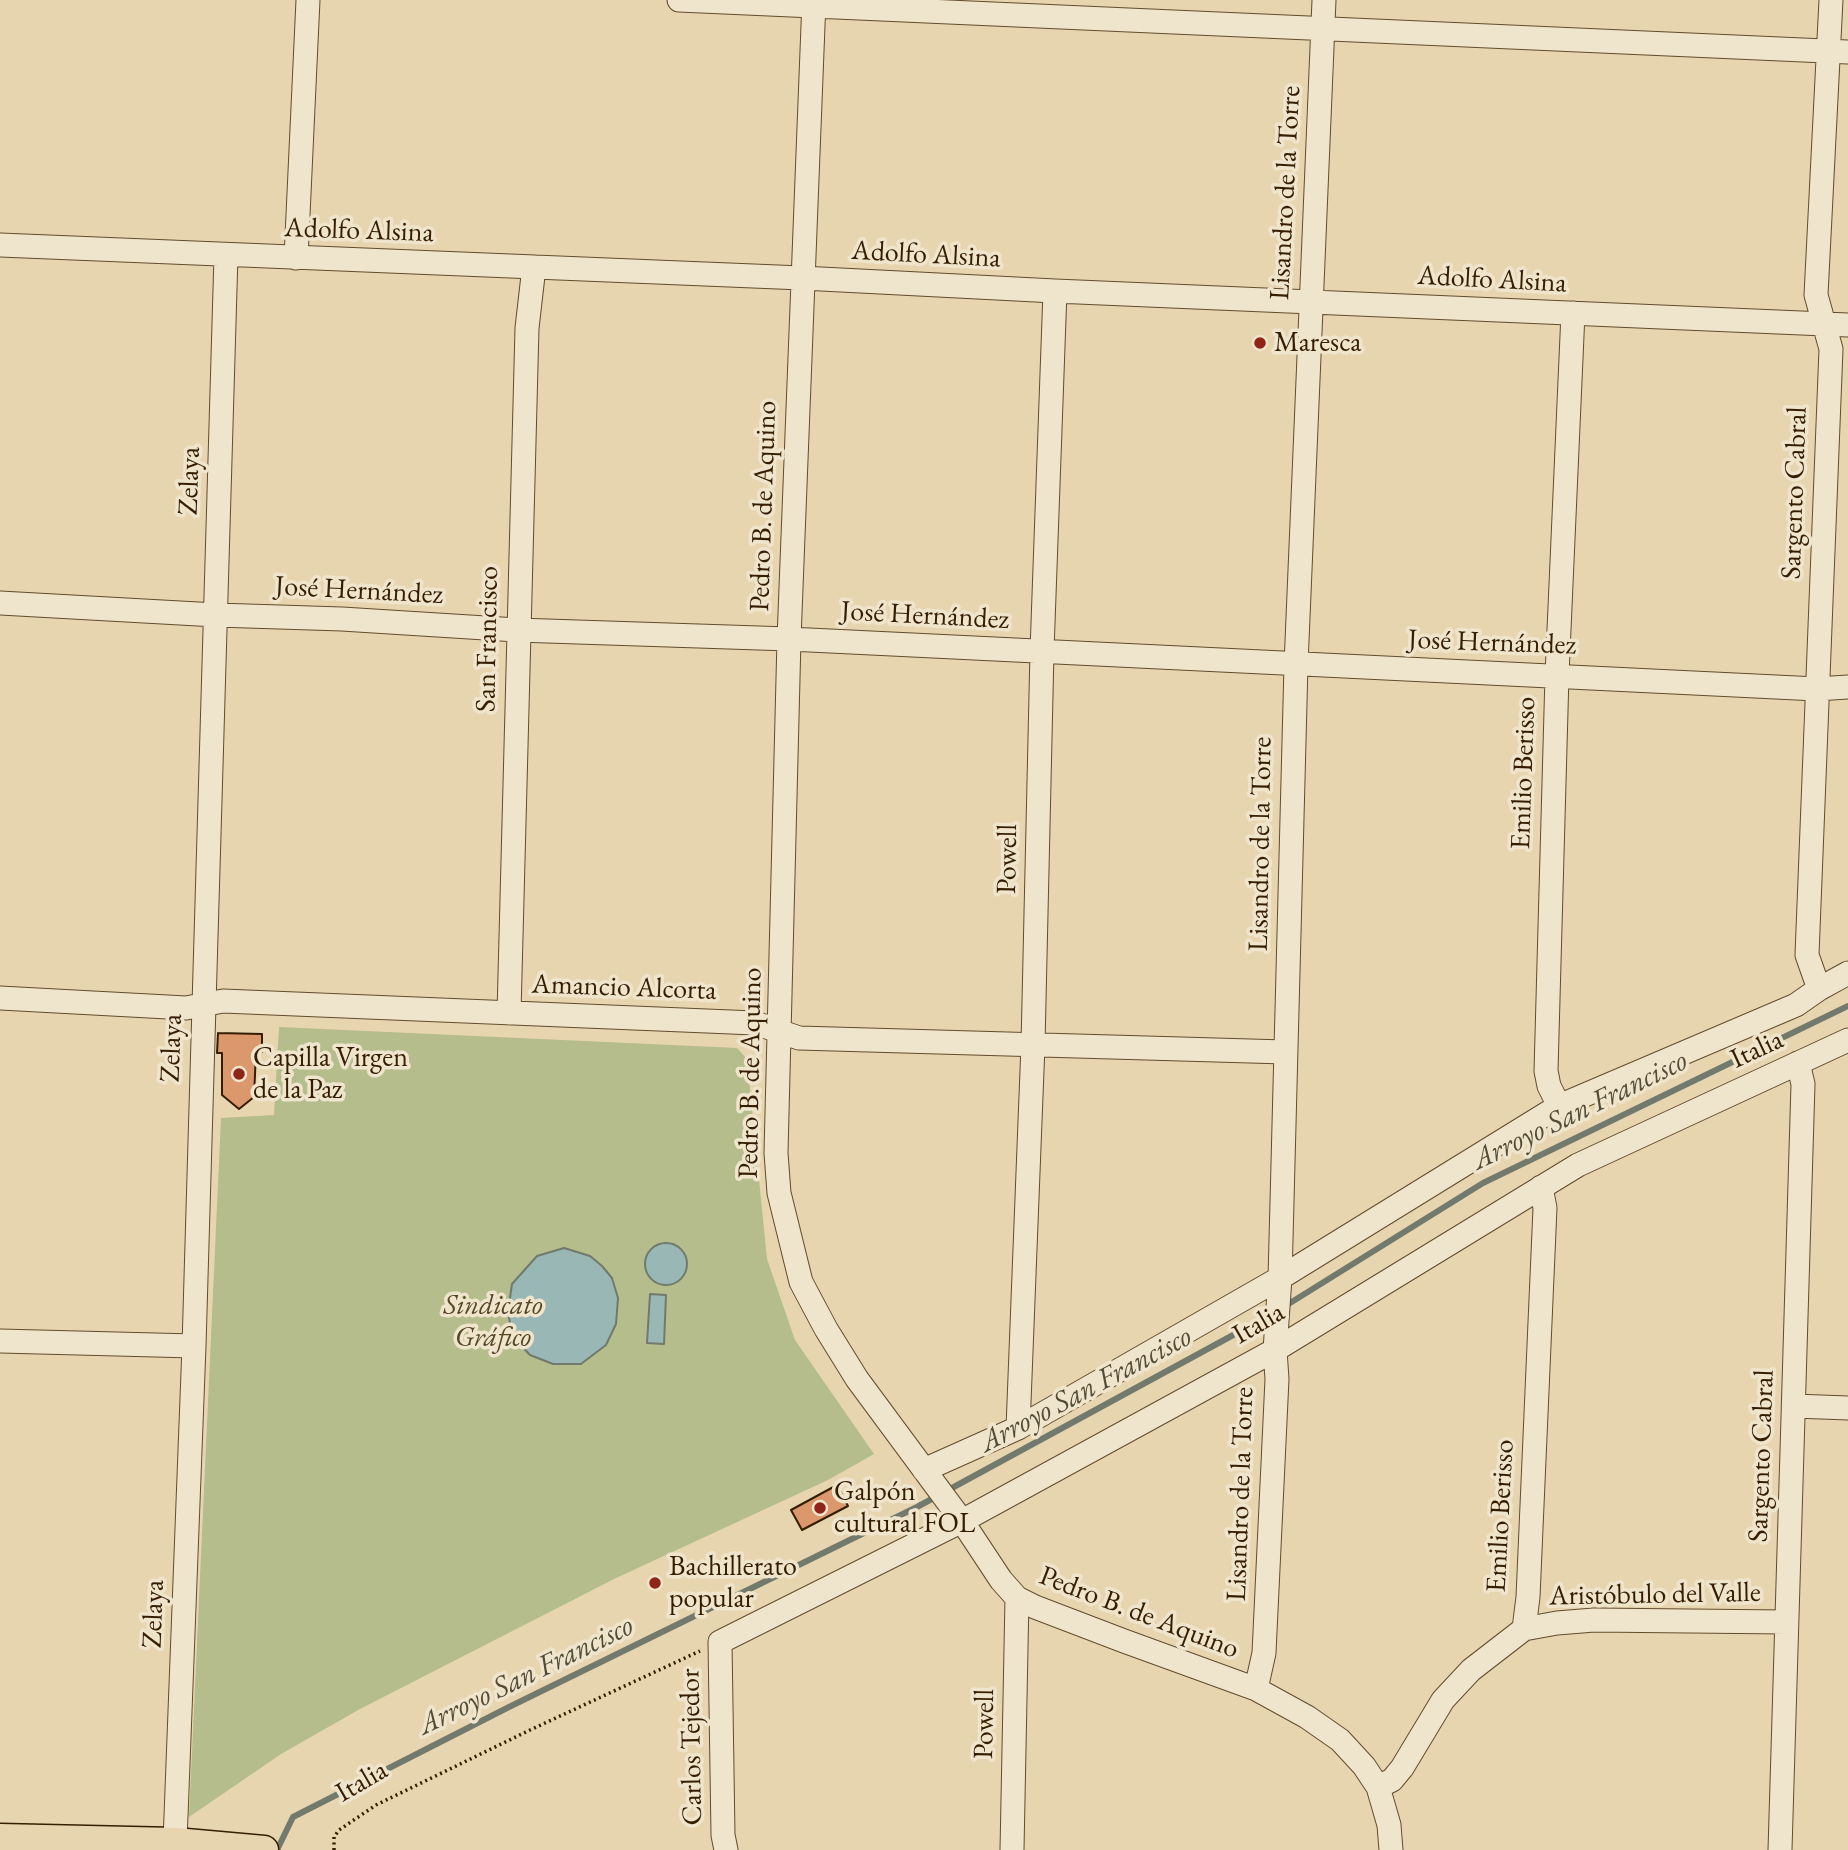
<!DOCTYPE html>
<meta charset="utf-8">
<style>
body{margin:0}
canvas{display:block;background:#e7d5b0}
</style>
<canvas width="1848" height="1850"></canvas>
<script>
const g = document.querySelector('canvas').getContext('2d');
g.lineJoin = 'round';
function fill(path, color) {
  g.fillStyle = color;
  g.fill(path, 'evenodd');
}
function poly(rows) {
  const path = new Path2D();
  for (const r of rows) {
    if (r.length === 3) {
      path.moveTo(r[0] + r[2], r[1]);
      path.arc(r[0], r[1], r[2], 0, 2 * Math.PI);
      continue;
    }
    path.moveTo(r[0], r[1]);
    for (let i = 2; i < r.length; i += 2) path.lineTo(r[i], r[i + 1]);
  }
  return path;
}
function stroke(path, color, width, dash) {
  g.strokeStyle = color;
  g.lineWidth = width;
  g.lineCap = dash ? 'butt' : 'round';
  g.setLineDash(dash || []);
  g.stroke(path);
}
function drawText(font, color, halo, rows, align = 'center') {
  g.font = font + ' "EB Garamond",serif';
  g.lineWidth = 7;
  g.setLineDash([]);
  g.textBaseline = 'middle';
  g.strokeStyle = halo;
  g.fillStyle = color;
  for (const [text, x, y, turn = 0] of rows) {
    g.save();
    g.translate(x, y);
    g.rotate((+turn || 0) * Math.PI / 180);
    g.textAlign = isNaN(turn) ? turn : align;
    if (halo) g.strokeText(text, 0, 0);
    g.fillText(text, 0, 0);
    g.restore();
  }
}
fill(poly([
 [279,1027,737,1048,747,1059,767,1259,795,1340,874,1454,828,1480,614,1579,360,1709,281,1754,189,1817,221,1118,274,1115]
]), '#b5bd8c');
const water = poly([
 [666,1264,21],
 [564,1248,590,1256,602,1266,612,1278,618,1298,616,1324,606,1345,581,1364,553,1364,530,1355,512,1336,508,1311,512,1284,537,1256,564,1248],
 [650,1294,666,1295,664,1344,647,1343,650,1294]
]);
fill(water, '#99b7b4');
stroke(water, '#717a6c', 2);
stroke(poly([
 [1282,1308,1483,1183,1848,1006],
 [277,1850,293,1817,509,1707,917,1507,1270,1315]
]), '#717a6c', 6);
const building = poly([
 [218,1033,262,1034,262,1052,256,1052,254,1097,239,1109,222,1095,222,1053,217,1053,218,1033],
 [837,1485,848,1506,802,1530,791,1510,837,1485]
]);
fill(building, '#da986c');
stroke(building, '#351e00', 2);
const minor = poly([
 [679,0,1848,52],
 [814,0,789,639,776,1153,779,1193,801,1282,826,1329,857,1379,962,1521,1001,1580,1017,1598,1035,1607,1124,1641,1256,1689,1307,1717,1340,1740,1364,1766,1378,1787,1389,1825,1391,1850],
 [0,245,802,278,1055,291,1848,325],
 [296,258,308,0],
 [0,603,216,615,342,619,517,630,789,639,1817,689,1848,687],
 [1819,989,1807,955,1831,349,1816,295,1831,0],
 [0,998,186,1008,223,1001,755,1023,799,1038,1285,1052],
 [509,1013,527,328,534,267],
 [1559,1106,1549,1086,1546,1071,1557,675,1573,313],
 [0,1341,194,1346],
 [1794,1406,1848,1408],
 [1018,1428,1033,1045,1042,651,1055,291],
 [924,1470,1018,1428,1280,1278,1559,1106,1796,1005,1819,989,1848,973],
 [1524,1629,1528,1597,1545,1208,1541,1187],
 [1256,1689,1264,1653,1277,1379,1275,1350,1280,1278,1296,665,1324,0],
 [1378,1787,1392,1780,1402,1768,1443,1700,1471,1670,1524,1629,1557,1623,1594,1620,1786,1622],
 [175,1842,194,1346,226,255],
 [726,1850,723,1835,720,1642,962,1521,1275,1350,1578,1165,1848,1040],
 [1012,1850,1017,1598],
 [1780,1850,1803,1084,1798,1063]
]);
const major = poly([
 [0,1838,175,1842,264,1850]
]);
stroke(minor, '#624c2c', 25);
stroke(major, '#351e00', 31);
stroke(poly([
 [334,1850,334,1837,339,1830,376,1805,530,1730,700,1651]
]), '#351e00', 3.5, [2, 3.5]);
stroke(minor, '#efe4cc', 23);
stroke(major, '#e7d5b0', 28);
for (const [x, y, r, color] of [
 [1260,343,7,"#8f2418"],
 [239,1074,7,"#8f2418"],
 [820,1508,7,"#8f2418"],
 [655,1583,7,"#8f2418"]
]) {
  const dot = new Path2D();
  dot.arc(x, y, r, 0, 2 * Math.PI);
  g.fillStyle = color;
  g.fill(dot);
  stroke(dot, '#efe4cc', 2.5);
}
drawText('28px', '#351e00', '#efe4cc', [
 ["Lisandro de la Torre",1286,193,-87],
 ["Adolfo Alsina",359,231,2],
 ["Adolfo Alsina",926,255,3],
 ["Adolfo Alsina",1492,280,3],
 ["Zelaya",190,481,-88],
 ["Sargento Cabral",1795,493,-88],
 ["Pedro B. de Aquino",764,506,-88],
 ["José Hernández",359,591,3],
 ["José Hernández",925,616,3],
 ["San Francisco",488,639,-89],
 ["José Hernández",1492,643,2],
 ["Emilio Berisso",1524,773,-88],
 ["Lisandro de la Torre",1261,844,-89],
 ["Powell",1008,859,-89],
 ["Amancio Alcorta",624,988,2],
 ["Zelaya",172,1048,-88],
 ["Italia",1757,1050,-25],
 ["Pedro B. de Aquino",751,1073,-89],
 ["Italia",1259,1324,-30],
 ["Sargento Cabral",1762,1456,-88],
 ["Lisandro de la Torre",1241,1494,-88],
 ["Emilio Berisso",1501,1516,-87],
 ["Aristóbulo del Valle",1655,1595,-1],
 ["Pedro B. de Aquino",1139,1613,21],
 ["Zelaya",154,1614,-88],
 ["Powell",985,1724,-89],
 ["Carlos Tejedor",692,1747,-91],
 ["Italia",362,1782,-30]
]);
drawText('28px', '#351e00', '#efe4cc', [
 ["Maresca",1274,343],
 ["Capilla Virgen",253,1058],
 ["de la Paz",253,1090],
 ["Galpón",834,1492],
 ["cultural FOL",834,1524],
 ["Bachillerato",669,1567],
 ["popular",669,1599]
], 'left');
drawText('italic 28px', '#554623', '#efe4cc', [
 ["Sindicato",493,1306],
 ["Gráfico",493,1338]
]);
drawText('italic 30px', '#534c36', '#efe4cc', [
 ["Arroyo San Francisco",1580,1111,-26],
 ["Arroyo San Francisco",1086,1390,-28],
 ["Arroyo San Francisco",526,1676,-26]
]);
</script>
